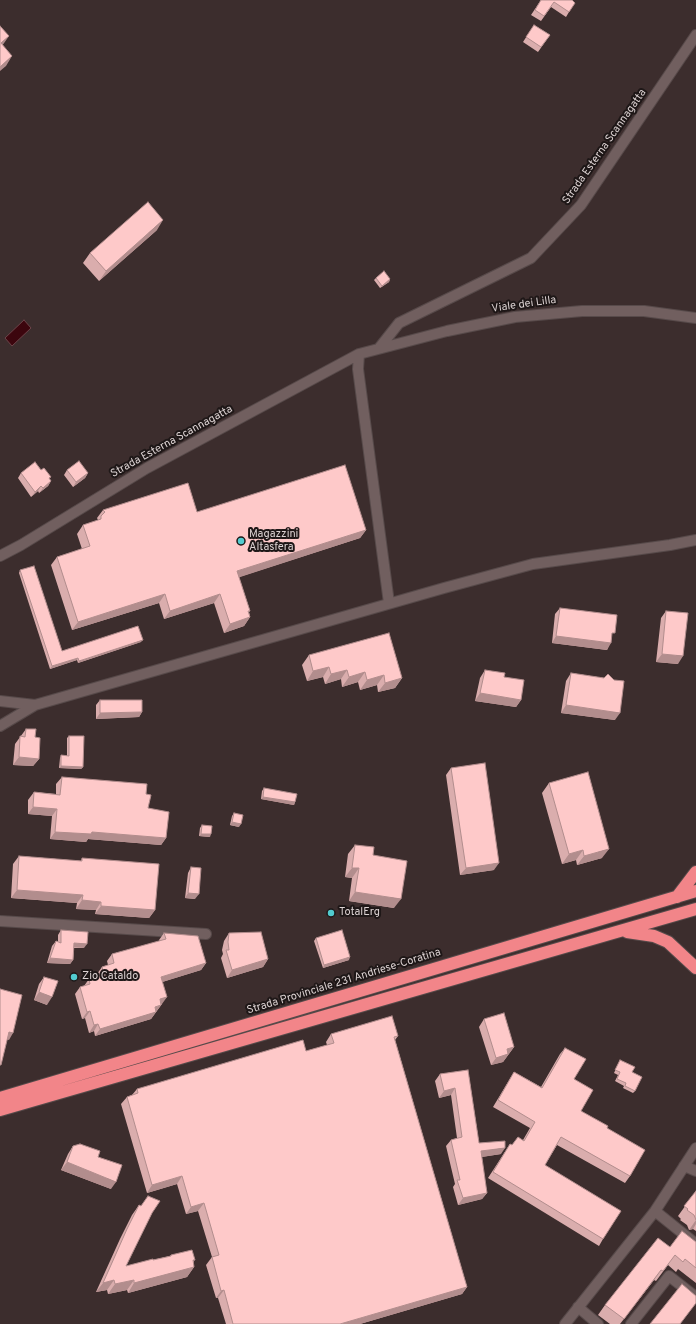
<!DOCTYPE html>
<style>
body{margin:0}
canvas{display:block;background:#3c2d2d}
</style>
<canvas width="696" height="1324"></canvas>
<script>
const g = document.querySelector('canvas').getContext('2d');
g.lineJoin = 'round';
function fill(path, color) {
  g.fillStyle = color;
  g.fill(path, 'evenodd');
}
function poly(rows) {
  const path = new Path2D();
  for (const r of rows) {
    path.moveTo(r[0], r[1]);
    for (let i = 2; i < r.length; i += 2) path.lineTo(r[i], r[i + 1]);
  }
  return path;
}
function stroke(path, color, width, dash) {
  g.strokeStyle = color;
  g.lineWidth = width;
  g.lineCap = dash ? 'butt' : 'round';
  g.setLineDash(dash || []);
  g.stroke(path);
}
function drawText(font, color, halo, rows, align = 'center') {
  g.font = font + ' Overpass,sans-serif';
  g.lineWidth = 4;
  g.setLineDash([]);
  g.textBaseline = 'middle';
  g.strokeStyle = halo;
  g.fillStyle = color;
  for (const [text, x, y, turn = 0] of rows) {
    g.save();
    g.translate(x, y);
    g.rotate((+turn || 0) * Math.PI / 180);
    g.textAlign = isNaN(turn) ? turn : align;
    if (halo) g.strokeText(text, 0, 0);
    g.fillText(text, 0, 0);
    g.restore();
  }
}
const water = poly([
 [24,320,31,328,12,346,5,338,24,320]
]);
fill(water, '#3c060e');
stroke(water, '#6c4349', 1);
const minor = poly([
 [380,347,399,323,531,258,581,205,696,35],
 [359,354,358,369,389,603],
 [0,556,21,545,147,468,359,354,447,331,515,317,582,311,644,311,696,318],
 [0,701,35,705],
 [0,726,35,705,444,588,533,564,670,545,696,540],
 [0,921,206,934],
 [684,1166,696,1171],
 [655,1211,696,1244],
 [578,1307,598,1324],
 [565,1324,655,1211,696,1148],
 [631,1324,669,1276,696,1297]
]);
const highway = poly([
 [677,897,696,872],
 [627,932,654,936,668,942,696,968],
 [0,1098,696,891],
 [0,1110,696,909]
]);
stroke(minor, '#574a4a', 12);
stroke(highway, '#574a4a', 14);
stroke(minor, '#715f5f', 10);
stroke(highway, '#f28589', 12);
fill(poly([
 [541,0,572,0,569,12,566,17,551,7,541,21,531,15],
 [534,25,550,35,538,52,523,42],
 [157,230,99,281,83,263,90,253],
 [376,278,390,279,389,282,380,288,374,280],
 [67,470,88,473,85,478,73,487,64,475],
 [21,473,49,479,51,481,48,486,39,493,38,491,31,497,18,478],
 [103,510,197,512,366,530,360,538,239,577,250,611,249,612,250,617,244,626,224,633,214,603,164,619,159,603,72,630,51,565,57,557,82,549,77,534,83,525,98,521,98,520,97,518],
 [20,570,62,651,141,642,78,663,77,660,50,669,19,573],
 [560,608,612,638,607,650,552,643,555,614],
 [666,611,678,664,656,662,661,618],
 [309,655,402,678,395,688,378,692,377,685,360,690,358,682,342,687,341,679,325,684,323,677,307,681,302,665],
 [485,670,504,677,521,700,516,707,475,701,480,678],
 [571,673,604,678,615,720,561,713,566,681],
 [100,700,142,712,139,717,96,719,96,705],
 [26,729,39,759,33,766,13,765,15,744],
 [69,736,83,767,81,769,59,768,60,758,61,755,67,756,67,738],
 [451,768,494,870,460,875,446,775],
 [62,777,146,794,148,808,166,838,161,845,88,839,86,842,50,839,52,816,28,814,28,800,34,792,56,794,56,784],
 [549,783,602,858,577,865,576,860,562,864,542,793],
 [264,788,295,802,294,805,261,799,262,791],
 [234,813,239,827,230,825,232,816],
 [202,825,210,837,199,836,200,828],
 [355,845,373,855,394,908,349,901,352,878,345,877,348,854],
 [19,856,81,861,82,858,155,910,149,918,95,914,96,910,76,909,77,903,11,898,13,864],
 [191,867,195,899,185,898,188,873],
 [61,930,84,948,74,948,73,960,70,964,47,963,52,946,56,941,58,942,58,935],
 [164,933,206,963,201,970,162,982,162,1004,151,1019,95,1036,94,1031,89,1033,85,1018,82,1019,75,994,80,987,84,986,89,979,98,976,97,974,102,967,108,965,107,961,112,954,160,941,159,940],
 [229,933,268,959,263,967,227,978,221,958,223,954,222,950,224,941],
 [316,938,349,960,323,968,314,941],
 [44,977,47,1005,34,1000,39,984],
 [484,1019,514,1047,503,1062,491,1065,479,1027],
 [331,1034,398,1036,395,1040,467,1287,462,1294,360,1324,226,1324,218,1298,216,1298,206,1265,212,1257,198,1211,186,1214,177,1184,147,1193,121,1104,127,1097,132,1095,137,1089,306,1051,327,1045,326,1042],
 [565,1048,574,1079,581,1111,607,1128,630,1176,625,1183,557,1145,545,1165,603,1239,599,1246,488,1178,510,1144,512,1145,523,1140,530,1128,493,1107,514,1072,541,1087,560,1054],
 [620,1060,632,1072,635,1091,633,1093,623,1088,624,1086,615,1081,618,1075,614,1073],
 [468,1070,479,1143,501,1154,481,1157,487,1193,482,1199,458,1205,453,1187,455,1184,446,1146,451,1140,457,1138,451,1095,439,1098,435,1081,440,1074],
 [73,1146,98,1157,111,1189,61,1170,68,1154],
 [696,1191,696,1231,693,1229,689,1230,687,1225,680,1220,681,1219,678,1216],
 [139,1205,152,1213,126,1266,170,1256,171,1255,193,1262,194,1267,187,1277,128,1293,127,1290,108,1294,107,1290,96,1292,120,1239,132,1215],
 [696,1242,696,1283,678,1269,676,1272,668,1265,656,1281,654,1280,620,1324,610,1324,598,1315,605,1305,670,1247]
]), '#daadad');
fill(poly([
 [9,36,2,46,1,43],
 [12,56,6,66,0,71,0,67],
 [163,220,157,230,99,281,106,271],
 [390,279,389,282,380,288,382,286],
 [88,473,85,478,73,487,76,482],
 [51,481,48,486,39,493,43,488],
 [41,486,38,491,31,497,35,492],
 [366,530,360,538,231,580,237,571],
 [165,594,159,603,72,630,78,622],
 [220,594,214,603,164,619,170,611],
 [250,617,244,626,224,633,230,624],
 [556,636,611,643,607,650,552,643],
 [143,640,141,642,78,663,79,661],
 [662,654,683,656,678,664,656,662],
 [78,658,77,660,50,669,52,666],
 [329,667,323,677,307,681,313,671],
 [347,670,341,679,325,684,331,674],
 [365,672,358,682,342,687,349,677],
 [384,675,377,685,360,690,367,680],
 [402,678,395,688,378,692,385,683],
 [480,693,521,700,516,707,475,701],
 [566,705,620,713,615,720,561,713],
 [142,712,139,717,96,719,100,713],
 [19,757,39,759,33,766,13,765],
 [61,766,83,767,81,769,59,768],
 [263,797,295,802,294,805,261,799],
 [33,807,57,809,52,816,28,814],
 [232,822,241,824,239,827,230,825],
 [55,832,92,832,166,838,161,845,88,839,86,842,50,839],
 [201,834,211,834,210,837,199,836],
 [609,849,602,858,577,865,584,856],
 [583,850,576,860,562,864,569,854],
 [499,863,494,870,460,875,466,868],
 [352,868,359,868,352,878,345,877],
 [17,890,83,895,77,903,11,898],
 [355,892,401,899,394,908,349,901],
 [188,893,199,894,195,899,185,898],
 [82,900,101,902,96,910,76,909],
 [101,906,155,910,149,918,95,914],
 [74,943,87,944,84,948,71,947],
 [350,957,349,960,323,968,324,965],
 [50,958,73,960,70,964,47,963],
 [268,959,263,967,227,978,232,970],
 [206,963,201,970,156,984,161,977],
 [39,992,52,997,47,1005,34,1000],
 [167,997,162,1004,155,1007,160,999],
 [161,1005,151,1019,95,1036,100,1029],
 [90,1011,85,1018,82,1019,87,1012],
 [98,1024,94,1031,89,1033,94,1025],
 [9,1032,13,1033,9,1040,5,1039],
 [514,1047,503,1062,491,1065,496,1058,507,1049],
 [455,1088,451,1095,439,1098,444,1091],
 [505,1148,501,1154,476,1158,481,1151],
 [67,1162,116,1182,111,1189,61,1170],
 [182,1176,177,1184,147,1193,152,1185],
 [487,1193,482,1199,458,1205,463,1198],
 [204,1203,198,1211,186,1214,191,1207],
 [696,1220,696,1224,693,1229,689,1230],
 [195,1260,188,1269,194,1267,187,1277,128,1293,134,1283],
 [661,1270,654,1280,620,1324,624,1319],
 [114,1280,107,1290,96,1292,103,1283],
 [134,1280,127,1290,108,1294,115,1284],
 [467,1287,462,1294,360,1324,340,1324],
 [224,1290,218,1298,216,1298,221,1291]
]), '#b28d8d');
const building = poly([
 [541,0,572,0,575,3,569,12,554,2,544,16,535,10,541,0],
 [534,25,550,35,541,47,526,37,534,25],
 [0,26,9,36,1,43,12,56,0,67,0,26],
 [148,202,163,220,106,271,90,253,148,202],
 [384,271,390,279,382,286,376,278,384,271],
 [79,461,88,473,76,482,67,470,79,461],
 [35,462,41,470,44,468,51,477,49,478,51,481,43,488,41,486,35,492,21,473,35,462],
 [345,465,366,530,237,571,250,611,248,611,250,617,230,624,220,594,170,611,165,594,78,622,57,557,90,546,83,525,101,519,101,516,105,512,103,510,188,483,197,512,345,465],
 [34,566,62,651,138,626,143,640,79,661,78,658,52,666,20,570,34,566],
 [560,608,617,615,615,633,612,633,611,643,556,636,560,608],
 [666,611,688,613,683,656,662,654,666,611],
 [389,633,402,678,385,683,384,675,367,680,365,672,349,677,347,670,331,674,329,667,313,671,309,655,389,633],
 [485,670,505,673,504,677,524,680,521,700,480,693,485,670],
 [571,673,604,678,608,674,614,680,624,681,620,713,566,705,571,673],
 [100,700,142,700,142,712,100,713,100,700],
 [26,729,36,729,35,737,40,738,39,759,19,757,20,736,25,737,26,729],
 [69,736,84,736,83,767,61,766,61,755,69,756,69,736],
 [485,763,499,863,466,868,451,768,485,763],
 [588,772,609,849,584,856,583,850,569,854,549,783,588,772],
 [62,777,147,784,146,794,151,795,148,808,169,812,166,838,92,832,91,834,55,832,57,809,33,807,34,792,60,795,62,777],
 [264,788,297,794,295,802,263,797,264,788],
 [234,813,243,815,241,824,232,822,234,813],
 [202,825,212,826,211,834,201,834,202,825],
 [355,845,374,847,373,855,407,861,401,899,355,892,359,868,352,868,355,845],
 [19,856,82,861,82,858,159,864,155,910,101,906,101,902,82,900,83,895,17,890,19,856],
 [191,867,201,868,199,894,188,893,191,867],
 [61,930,88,932,87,944,74,943,73,960,50,958,56,941,61,943,61,930],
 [342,930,350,957,324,965,316,938,342,930],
 [261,932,268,959,232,970,226,950,229,950,228,942,229,933,261,932],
 [164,933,198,936,206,963,161,977,167,997,160,999,161,1005,155,1007,156,1012,100,1029,98,1024,94,1025,90,1011,87,1012,80,987,90,984,89,979,104,974,102,967,114,963,112,954,166,939,164,933],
 [44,977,58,981,52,997,39,992,44,977],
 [0,989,22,995,13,1033,9,1032,1,1065,0,1065,0,989],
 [504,1013,514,1047,507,1049,508,1054,496,1058,484,1019,504,1013],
 [392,1016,398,1036,394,1037,467,1287,340,1324,233,1324,224,1290,221,1291,212,1257,219,1255,204,1203,191,1207,182,1176,152,1185,127,1097,138,1093,137,1089,303,1040,306,1051,334,1043,331,1034,392,1016],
 [565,1048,586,1059,574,1079,593,1090,581,1111,608,1126,607,1128,645,1150,630,1176,561,1137,545,1165,621,1211,603,1239,493,1172,510,1144,512,1145,518,1137,524,1141,535,1122,498,1100,514,1072,542,1088,565,1048],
 [620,1060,635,1067,632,1072,642,1077,635,1091,625,1086,626,1083,617,1079,620,1072,615,1070,620,1060],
 [468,1070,479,1143,505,1141,505,1148,481,1151,487,1193,463,1198,457,1180,460,1180,451,1140,462,1137,455,1088,444,1091,440,1074,468,1070],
 [80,1144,100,1151,98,1157,122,1165,116,1182,67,1162,73,1146,80,1144],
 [696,1191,696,1220,694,1215,687,1210,688,1209,684,1206,696,1191],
 [148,1196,160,1201,152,1213,126,1266,153,1259,153,1260,171,1256,171,1255,192,1250,195,1260,193,1260,194,1267,134,1283,134,1280,115,1284,114,1280,103,1283,127,1229,139,1205,141,1206,148,1196],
 [682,1231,696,1242,696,1268,685,1259,683,1262,675,1255,663,1271,661,1270,624,1319,605,1305,658,1238,670,1247,682,1231],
 [682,1284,696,1296,696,1303,680,1324,650,1324,682,1284]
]);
fill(building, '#fec9c9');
stroke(building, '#b28d8d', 1);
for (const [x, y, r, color] of [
 [241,541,4,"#52ccd0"],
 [331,913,4,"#52ccd0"],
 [74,977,4,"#52ccd0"]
]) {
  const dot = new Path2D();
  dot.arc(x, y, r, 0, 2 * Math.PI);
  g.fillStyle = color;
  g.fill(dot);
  stroke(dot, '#1e1717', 1.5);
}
drawText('11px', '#dcd2d2', '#1e1717', [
 ["Strada Esterna Scannagatta",605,147,-55],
 ["Viale dei Lilla",524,305,-8],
 ["Strada Esterna Scannagatta",172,442,-29],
 ["Strada Provinciale 231 Andriese-Coratina",344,982,-17]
]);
drawText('11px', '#dcd2d2', '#1e1717', [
 ["Magazzini",249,535],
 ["Altasfera",249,548],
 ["TotalErg",339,913],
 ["Zio Cataldo",82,977]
], 'left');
</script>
